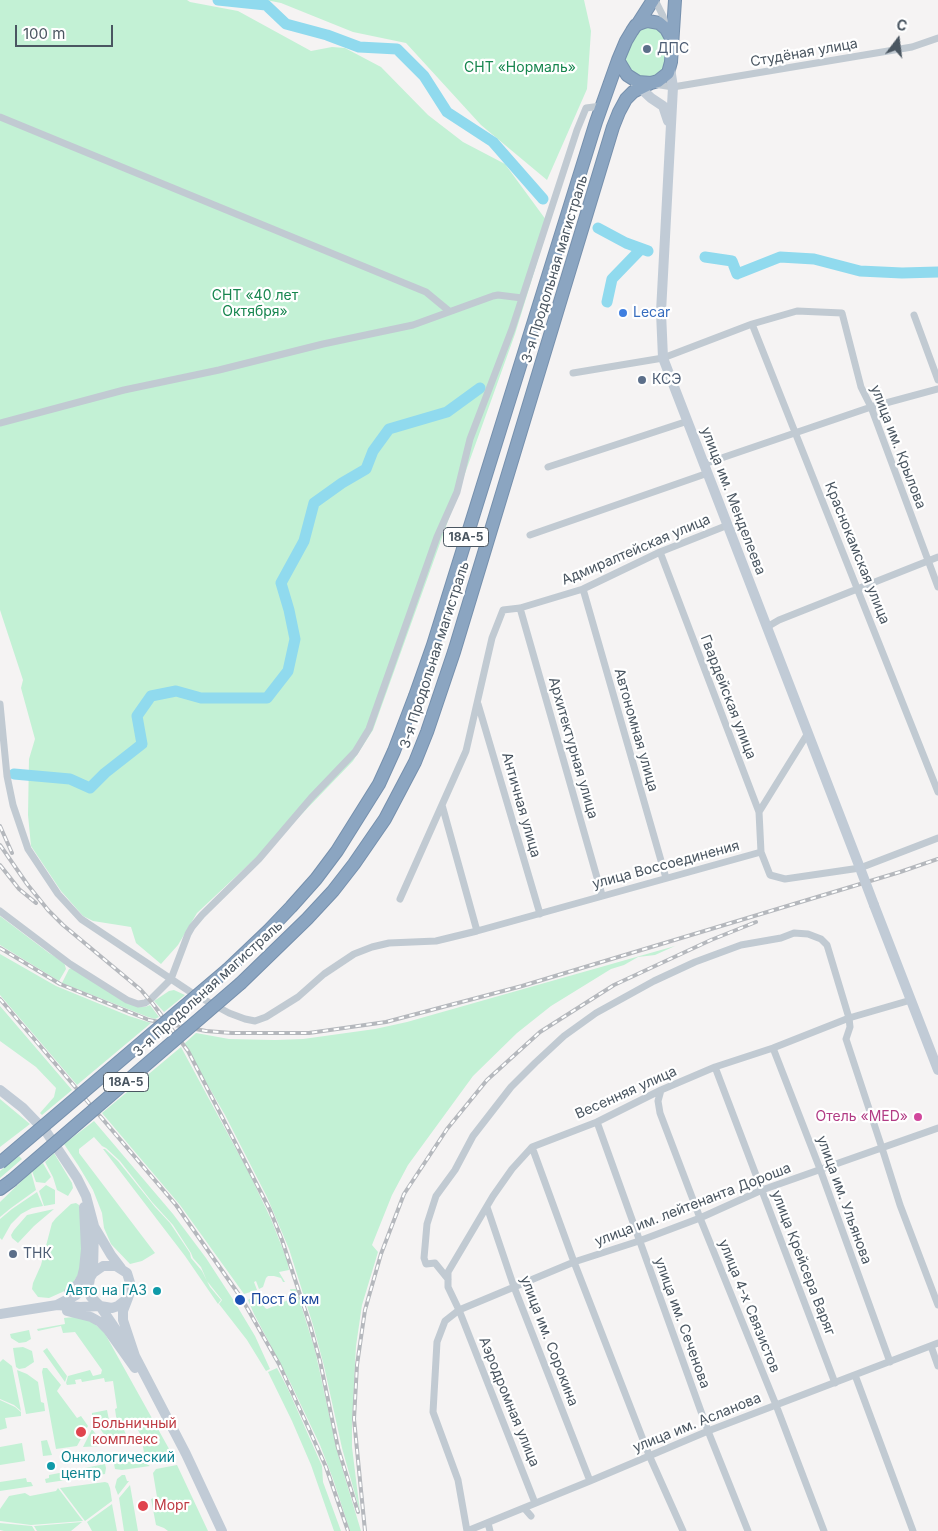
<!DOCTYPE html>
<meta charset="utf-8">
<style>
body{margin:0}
#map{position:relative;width:938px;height:1531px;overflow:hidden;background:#f5f3f3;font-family:Inter,sans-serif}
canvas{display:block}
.north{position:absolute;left:873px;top:15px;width:50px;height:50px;-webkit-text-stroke:4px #fff;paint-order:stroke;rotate:15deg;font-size:14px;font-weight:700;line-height:20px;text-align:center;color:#4a5661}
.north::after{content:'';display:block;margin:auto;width:18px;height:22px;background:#4a5661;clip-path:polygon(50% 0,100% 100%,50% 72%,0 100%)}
.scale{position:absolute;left:15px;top:25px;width:98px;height:22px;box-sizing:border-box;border:2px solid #4a5661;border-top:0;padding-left:6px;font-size:15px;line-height:18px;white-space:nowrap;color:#4a5661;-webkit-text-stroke:4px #fff;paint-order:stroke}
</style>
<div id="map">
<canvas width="938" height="1531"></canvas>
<div class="north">С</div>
<div class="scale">100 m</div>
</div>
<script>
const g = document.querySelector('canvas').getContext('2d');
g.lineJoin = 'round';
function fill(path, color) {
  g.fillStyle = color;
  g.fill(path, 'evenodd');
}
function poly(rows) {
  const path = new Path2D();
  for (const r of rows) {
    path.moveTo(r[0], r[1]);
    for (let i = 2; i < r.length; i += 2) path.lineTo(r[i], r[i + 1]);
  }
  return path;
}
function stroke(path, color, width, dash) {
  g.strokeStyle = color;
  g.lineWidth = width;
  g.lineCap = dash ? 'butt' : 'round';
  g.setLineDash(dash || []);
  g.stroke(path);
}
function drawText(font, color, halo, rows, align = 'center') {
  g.font = font + ' Inter,sans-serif';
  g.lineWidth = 4.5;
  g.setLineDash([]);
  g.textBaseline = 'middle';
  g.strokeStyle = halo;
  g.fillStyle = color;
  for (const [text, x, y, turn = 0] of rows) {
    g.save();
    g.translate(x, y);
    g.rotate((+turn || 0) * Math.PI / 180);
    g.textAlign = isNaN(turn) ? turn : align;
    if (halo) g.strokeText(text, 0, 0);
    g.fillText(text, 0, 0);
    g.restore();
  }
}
fill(poly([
 [0,0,187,0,190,2,238,11,311,51,332,47,345,48,381,67,428,115,463,142,505,164,549,224,515,334,373,730,353,761,296,820,197,913,178,945,161,964,136,943,131,927,93,921,83,916,61,891,31,846,28,815,29,759,35,739,21,688,23,680,0,610],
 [266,0,584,0,591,31,587,89,547,180,481,125,406,43,353,32,281,3],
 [653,23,666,39,667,63,657,77,635,76,624,59,628,46,639,31],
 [0,916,49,953,64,962,66,969,59,981,0,945],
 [675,946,655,955,638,957,624,965,611,969,551,1006,517,1033,473,1076,408,1165,392,1195,372,1245,378,1252,362,1305,356,1346,352,1424,352,1447,360,1512,342,1448,324,1366,313,1325,289,1249,267,1197,225,1115,184,1044,196,1033,229,1039,275,1040,303,1039,375,1029,407,1022],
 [0,954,56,986,129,1016,151,1023,77,1085,0,995],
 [72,968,139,1007,145,1007,150,1005,159,1017,155,1019,148,1017,62,983,69,969],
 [174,990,185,995,164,1012,154,1001,169,991],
 [0,1006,72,1090,42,1115,40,1113,54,1097,56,1088,36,1067,0,1041],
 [181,1047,249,1173,271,1219,287,1260,289,1270,279,1272,285,1282,283,1282,281,1278,274,1276,268,1276,266,1278,263,1287,259,1289,256,1281,254,1282,257,1290,244,1294,180,1205,102,1113],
 [0,1099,30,1124,0,1147],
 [94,1121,173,1214,206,1258,234,1301,255,1336,270,1369,266,1371,247,1340,219,1304,222,1300,207,1281,201,1267,193,1258,191,1253,173,1225,152,1202,120,1161,106,1148,102,1146,94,1137,79,1149,79,1153,155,1253,142,1261,130,1264,111,1244,104,1228,102,1213,93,1190,78,1165,64,1144],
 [103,1149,105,1149,118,1161,155,1207,170,1223,190,1253,191,1258,202,1271,210,1287,221,1300,218,1304,185,1256],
 [54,1153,72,1183,73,1188,68,1196,57,1190,53,1177,45,1162],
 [19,1156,22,1159,0,1178,0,1171],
 [43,1163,51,1177,45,1183,36,1182,32,1171],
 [31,1172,36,1190,11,1208,0,1217,0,1202],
 [46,1185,55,1190,55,1204,44,1206,39,1191],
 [37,1192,43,1206,32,1208,21,1214,11,1224,2,1240,0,1238,0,1219,12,1209],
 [76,1203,79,1205,82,1223,81,1270,69,1289,49,1298,38,1297,32,1289,33,1283,41,1265,52,1223,56,1218,71,1204],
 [54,1209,34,1226,18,1243,12,1238,11,1235,14,1230,27,1215],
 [290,1289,296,1289,315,1350,337,1451,361,1531,350,1531,333,1479,320,1445,290,1382,254,1314,248,1300,258,1293,265,1308,267,1309,293,1298],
 [74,1317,91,1321,104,1332,173,1456,173,1460,157,1463,151,1462,145,1458,141,1436,136,1426,124,1430,128,1439,136,1438,137,1441,110,1444,92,1416,92,1413,107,1410,110,1425,117,1423,115,1409,117,1408,113,1381,105,1382,104,1378,82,1382,81,1379,75,1380,76,1384,67,1385,66,1383,68,1376,90,1370,93,1376,101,1374,102,1370,75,1332,63,1333,61,1326,38,1331,37,1329,65,1324,64,1318],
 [29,1330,31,1339,26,1342,19,1343,11,1338,10,1334],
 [23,1347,32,1351,34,1362,25,1368,19,1369,16,1367,13,1348],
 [47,1348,67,1376,65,1382,43,1351],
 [3,1359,12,1366,21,1411,14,1405,0,1399,0,1362],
 [43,1368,47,1368,61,1385,57,1391,77,1418,81,1416,88,1426,77,1446,56,1449,42,1372],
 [277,1368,288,1389,322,1466,323,1482,341,1531,334,1531,311,1465,292,1421,268,1372],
 [17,1370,27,1374,38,1382,41,1402,44,1403,45,1411,26,1414],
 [0,1400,15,1407,21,1412,21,1416,5,1418,7,1428,0,1430],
 [92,1429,100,1440,101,1446,83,1447],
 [47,1440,52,1455,43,1456,41,1441],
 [22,1443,25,1461,0,1465,0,1447],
 [140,1460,150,1466,122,1470,115,1469,114,1464],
 [105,1464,106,1468,105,1474,46,1483,45,1479,49,1478,49,1475],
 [177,1465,208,1531,168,1531,164,1528,156,1525,151,1499,157,1497,153,1473,156,1469],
 [122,1475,125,1475,127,1481,129,1481,118,1495,115,1487,117,1479],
 [26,1478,27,1482,31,1482,33,1486,0,1491,0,1482],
 [105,1482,108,1483,110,1488,112,1501,85,1521,60,1488],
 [130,1485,138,1531,124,1531,119,1498],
 [58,1488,83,1521,31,1525,0,1521,0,1509,9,1496,25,1493,30,1496,56,1491],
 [112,1504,117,1531,92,1531,87,1522],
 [82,1522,71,1531,37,1531,34,1526],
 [0,1523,32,1526,35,1531,4,1531,0,1530]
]), '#c3f1d5');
stroke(poly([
 [218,0,266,5,286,24,327,35,359,47,397,49,424,76,447,112,493,142,543,199],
 [598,228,626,243,648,251],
 [705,257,732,261,737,274,780,257,814,259,860,271,902,273,938,272],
 [607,302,612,279,641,249],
 [14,774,70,779,90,788,105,773,142,744,137,716,151,696,176,691,201,698,267,698,288,671,295,639,289,610,281,583,304,541,314,503,342,483,366,469,373,451,389,429,447,412,480,388]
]), '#90daee', 11);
const highway = poly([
 [637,25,653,0],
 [672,40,666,29,659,23,648,21,644,22,636,25,632,31,626,41,618,60,627,75,638,82,651,83,658,81,668,73,671,62,675,0],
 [228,969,269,930,291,907,316,879,337,851,379,784,394,751,415,696,433,645,596,122,618,60],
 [241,983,307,919,333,891,354,864,385,819,415,762,427,732,454,652,613,127,619,112,626,99,633,92,651,83],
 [0,1189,11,1181]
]);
stroke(highway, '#7690ad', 14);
stroke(poly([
 [655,0,663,16,666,26],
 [654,84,673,87,912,47,938,38],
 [0,117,426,292,449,311],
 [914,315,938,380],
 [752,324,938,792],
 [573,373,663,358,752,324,797,311,842,313,861,387,871,407,938,587],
 [0,423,124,390,219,370,323,344,413,325,493,296,498,295,522,298],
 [704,464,871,407,938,389],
 [548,467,688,421],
 [530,535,708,473],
 [660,552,759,812,761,852,770,875,785,879,860,868,938,838],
 [583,589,666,878],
 [520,608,602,895],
 [767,627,779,620,938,557],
 [0,704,7,776,13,805,28,849,58,894,81,919,192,993,229,1013,245,1019,255,1021,266,1017,298,997,324,974,354,954,372,947,389,943,436,941,477,931,761,852],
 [478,704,540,914],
 [442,805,477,931],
 [759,812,808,733],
 [400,899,466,751,492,638,503,610,520,608,583,589,660,552,728,525],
 [0,911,70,964,127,1000,138,1004,145,1003,152,998,171,979,188,934,192,927,202,915,259,859,311,798,355,752,369,729,437,537,457,492,470,439,512,329,577,130,586,108,601,106],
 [773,1048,820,1169,890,1362],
 [715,1067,835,1383],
 [661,1090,658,1101,660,1113,700,1218,776,1405,824,1531],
 [597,1122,708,1431,748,1531],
 [532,1147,574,1262,649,1455,683,1531],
 [487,1207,514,1287,590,1481],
 [448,1279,435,1263,426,1264,424,1258,427,1224,436,1196,455,1170,473,1136,511,1087,535,1063,564,1036,596,1013,654,981,695,962,741,945,781,938,794,933,808,934,821,939,827,945,849,1018,850,1027,846,1039,882,1148,900,1205,938,1305],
 [931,1346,938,1366],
 [855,1375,913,1531],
 [535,1503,459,1310,448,1287,448,1272,493,1196,512,1169,532,1147,597,1122,661,1090,715,1067,773,1048,849,1018,911,1000],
 [524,1508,531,1516],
 [488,1523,490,1531],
 [467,1531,458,1480,433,1412,437,1342,445,1321,459,1310,574,1262,639,1241,700,1218,762,1190,938,1128],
 [467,1531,590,1481,708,1431,938,1343]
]), '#c1cad2', 7);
stroke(poly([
 [670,68,673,87,661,312,663,358,860,868],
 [636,84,651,98,663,106,668,121],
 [874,905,938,1070],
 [0,1090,23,1108,47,1133,77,1178,86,1196,94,1226,93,1273],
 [95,1228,111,1255,121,1268],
 [69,1292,78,1284,82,1277,84,1269,86,1249,84,1207],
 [128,1298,123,1311,123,1320,135,1356,186,1454,222,1531],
 [57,1305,76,1295,84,1287,93,1273,103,1266,116,1266,127,1273,131,1286,130,1292,128,1298,118,1306,112,1308,100,1306,91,1297,88,1291,90,1278],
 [67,1311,91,1317,100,1322,108,1330,135,1368],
 [0,1314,57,1305,80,1307,100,1306,129,1349]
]), '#c1cbd6', 10);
stroke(highway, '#8ba5c1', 12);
const rail = poly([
 [0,826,12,853],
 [0,845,27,884,48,910,63,925,141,990,153,1004,188,1051,270,1210,282,1240,310,1325,320,1361,338,1448,358,1512],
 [0,865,19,889,36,903],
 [0,948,60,984,149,1020,206,1031,232,1033,309,1033,386,1022,522,986,900,872,938,859],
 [0,999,176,1205,242,1299,279,1364,309,1429,326,1467,348,1531],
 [365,1531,354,1419,357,1365,365,1310,381,1254,404,1194,447,1129,487,1080,540,1032,614,985,711,940,756,922]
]);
stroke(rail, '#b5b8bd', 4);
stroke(rail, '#fff', 2, [5.5]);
const highwayBridge = poly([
 [0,1163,228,969],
 [11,1181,241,983]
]);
stroke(highwayBridge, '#7690ad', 14, []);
stroke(poly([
 [860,868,874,905]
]), '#c1cbd6', 10);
stroke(highwayBridge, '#8ba5c1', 12);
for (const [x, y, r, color] of [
 [647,49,5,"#5c6f8a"],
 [623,313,5,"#3f7fe0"],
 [642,380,5,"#5c6f8a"],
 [918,1117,5,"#d1479c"],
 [13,1254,5,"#5c6f8a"],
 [157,1291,5,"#0f9aa8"],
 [240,1300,6,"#1a4fb4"],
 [81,1432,6,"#e0444e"],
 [51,1466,5,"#0f9aa8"],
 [143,1506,6,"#e0444e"]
]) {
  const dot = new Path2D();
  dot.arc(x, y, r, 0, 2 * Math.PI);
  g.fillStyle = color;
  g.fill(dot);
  stroke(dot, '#fff', 2);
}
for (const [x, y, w] of [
 [466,537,45],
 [126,1082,45]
]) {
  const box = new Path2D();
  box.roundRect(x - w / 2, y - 9.5, w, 19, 4);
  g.fillStyle = '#fff';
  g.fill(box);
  stroke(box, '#4a5661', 1);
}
drawText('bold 12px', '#4a5661', null, [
 ["18А-5",466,537],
 ["18А-5",126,1082]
]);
drawText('14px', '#4e5e75', '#fff', [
 ["ДПС",657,49],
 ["КСЭ",652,380],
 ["ТНК",23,1254]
], 'left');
drawText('14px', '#4a5661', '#fff', [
 ["Студёная улица",804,53,-10],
 ["3-я Продольная магистраль",555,269,-73],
 ["улица им. Крылова",898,447,69],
 ["улица им. Менделеева",733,501,69],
 ["Адмиралтейская улица",636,550,-23],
 ["Краснокамская улица",857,553,68],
 ["3-я Продольная магистраль",435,655,-72],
 ["Гвардейская улица",728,697,69],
 ["Автономная улица",636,730,74],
 ["Архитектурная улица",573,748,74],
 ["Античная улица",521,805,74],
 ["улица Воссоединения",666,865,-15],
 ["3-я Продольная магистраль",208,989,-42],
 ["Весенняя улица",626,1093,-24],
 ["улица им. Ульянова",844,1200,70],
 ["улица им. лейтенанта Дороша",693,1205,-21],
 ["улица Крейсера Варяг",803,1263,69],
 ["улица 4-х Связистов",749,1306,68],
 ["улица им. Сеченова",682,1323,70],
 ["улица им. Сорокина",549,1341,69],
 ["Аэродромная улица",509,1402,68],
 ["улица им. Асланова",697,1423,-22]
]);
drawText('14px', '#17864f', '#fff', [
 ["СНТ «Нормаль»",520,68],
 ["СНТ «40 лет",255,296],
 ["Октября»",255,312]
]);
drawText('14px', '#366cbe', '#fff', [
 ["Lecar",633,313]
], 'left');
drawText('14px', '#b23c85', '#fff', [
 ["Отель «MED»",908,1117]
], 'right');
drawText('14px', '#0d838f', '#fff', [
 ["Авто на ГАЗ",147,1291],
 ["Онкологический",61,1458,"left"],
 ["центр",61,1474,"left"]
], 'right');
drawText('14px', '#164399', '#fff', [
 ["Пост 6 км",251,1300]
], 'left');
drawText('14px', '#be3a42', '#fff', [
 ["Больничный",92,1424],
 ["комплекс",92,1440],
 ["Морг",154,1506]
], 'left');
</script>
